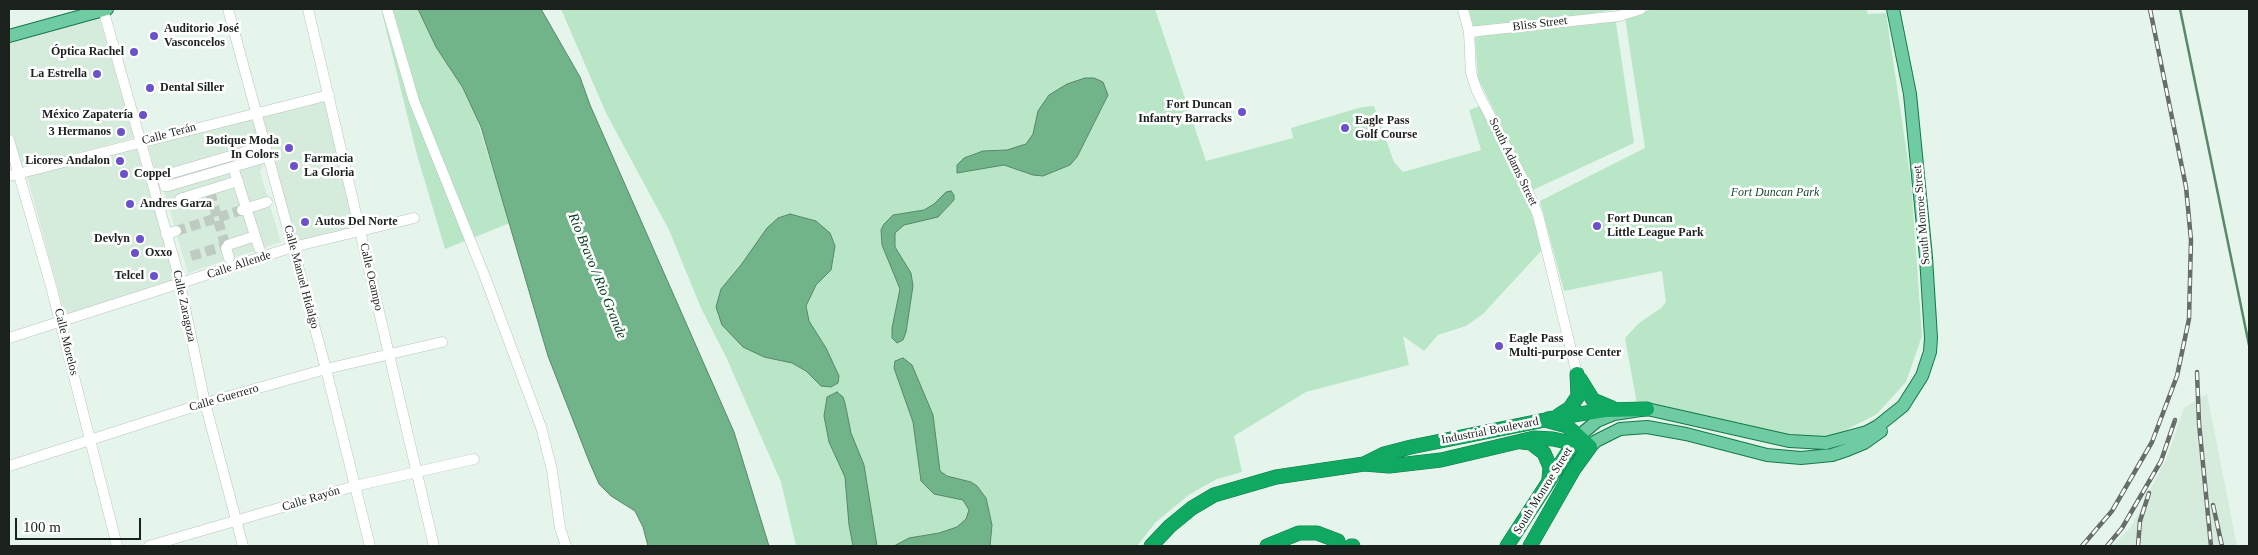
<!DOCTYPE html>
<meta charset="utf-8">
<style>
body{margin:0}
#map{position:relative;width:2258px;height:555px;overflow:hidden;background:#e6f5eb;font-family:"Times New Roman",serif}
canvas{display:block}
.frame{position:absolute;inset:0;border:10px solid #1b211d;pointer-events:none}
.scale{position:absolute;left:15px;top:518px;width:126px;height:22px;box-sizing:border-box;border:2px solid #1b211d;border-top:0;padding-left:6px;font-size:15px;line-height:18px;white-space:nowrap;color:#1b211d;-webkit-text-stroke:4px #fff;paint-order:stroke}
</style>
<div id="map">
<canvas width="2258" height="555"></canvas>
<div class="frame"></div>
<div class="scale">100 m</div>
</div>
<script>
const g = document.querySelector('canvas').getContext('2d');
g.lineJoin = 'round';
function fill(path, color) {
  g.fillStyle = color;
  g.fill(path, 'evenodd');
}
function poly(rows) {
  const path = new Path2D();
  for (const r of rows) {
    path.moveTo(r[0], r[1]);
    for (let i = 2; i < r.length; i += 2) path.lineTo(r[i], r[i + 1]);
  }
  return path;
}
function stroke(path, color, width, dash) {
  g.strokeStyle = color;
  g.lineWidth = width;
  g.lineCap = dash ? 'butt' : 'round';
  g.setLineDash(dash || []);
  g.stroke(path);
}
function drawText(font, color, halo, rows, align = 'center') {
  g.font = font + ' "Times New Roman",serif';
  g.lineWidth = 5;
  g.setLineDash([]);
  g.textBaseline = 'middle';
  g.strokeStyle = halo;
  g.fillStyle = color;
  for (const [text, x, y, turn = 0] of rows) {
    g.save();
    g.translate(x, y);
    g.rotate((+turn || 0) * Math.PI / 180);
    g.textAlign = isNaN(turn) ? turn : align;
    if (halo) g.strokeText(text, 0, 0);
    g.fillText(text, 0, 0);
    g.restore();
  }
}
fill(poly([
 [99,17,134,138,22,167,18,163,9,128,9,40],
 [325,100,355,227,296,245,263,117],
 [252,119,265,161,260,172,281,242,188,273,159,174,156,174,148,145],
 [136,147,176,282,68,314,63,308,27,176],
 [2207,394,2237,546,2112,546,2131,527,2167,457,2184,408]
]), '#d5ebdc');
fill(poly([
 [381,9,418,9,436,47,463,88,474,111,510,223,445,249,417,155],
 [561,9,1155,9,1206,161,1293,138,1291,128,1362,107,1374,106,1394,162,1403,172,1481,150,1469,110,1480,106,1523,188,1543,249,1483,314,1466,326,1438,335,1424,351,1403,336,1409,365,1306,392,1234,436,1242,472,1217,479,1190,494,1156,522,1137,546,796,546,781,482,726,357,701,308,669,230,606,113],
 [1467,9,1618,9,1578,16,1471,28],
 [1653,9,1866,9,1868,14,1886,13,1911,181,1922,336,1906,382,1877,414,1846,430,1828,436,1798,437,1637,404,1625,338,1639,323,1661,308,1666,302,1662,271,1564,291,1540,201,1645,148,1625,18],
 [1615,16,1634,143,1533,190,1478,78,1475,38,1496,29]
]), '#bae6c8');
const water = poly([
 [418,9,541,9,580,77,590,105,734,432,769,546,648,546,643,527,635,511,611,496,599,484,589,461,548,356,481,127,463,88,436,47,418,9],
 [1085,78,1094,78,1103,82,1108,95,1077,157,1070,165,1043,176,1033,175,1004,165,957,173,957,165,964,158,983,151,1007,150,1026,144,1033,134,1038,111,1049,95,1067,84,1085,78],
 [951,191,954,195,954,200,938,217,904,225,895,233,895,247,911,273,913,286,906,332,903,340,897,343,892,338,892,328,900,289,882,245,881,230,884,224,893,215,924,210,934,204,946,192,951,191],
 [790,214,816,221,830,233,835,246,831,270,816,285,806,306,809,321,826,348,839,376,838,383,831,387,821,386,806,371,792,363,764,357,743,347,722,325,716,307,721,289,741,265,767,228,778,218,790,214],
 [903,358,912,365,933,415,940,471,947,476,971,482,977,486,986,498,992,525,990,546,894,546,909,538,939,533,957,527,966,519,969,510,963,500,934,494,921,481,913,422,894,368,895,361,903,358],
 [837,392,843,397,845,403,851,433,864,465,877,546,853,546,849,525,845,477,829,442,824,416,827,397,837,392]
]);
fill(water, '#71b489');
stroke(water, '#578869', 1);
stroke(poly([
 [2180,9,2249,345]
]), '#578869', 2.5);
stroke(poly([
 [210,192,226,248],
 [176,231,242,210],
 [191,256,228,245]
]), '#bdcbc2', 10, [10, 5]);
const minor = poly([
 [103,9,177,270,205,403,243,546],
 [228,9,326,369,370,546],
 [308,9,434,546],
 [387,9,414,101,485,277,541,427,552,470,560,528,566,546],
 [1463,9,1469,32,1471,73,1477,91,1522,177,1538,215,1577,374],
 [1469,32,1619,16,1641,9],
 [9,140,51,286,117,546],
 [233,167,259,248],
 [9,176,329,95],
 [162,176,165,186,168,186,263,158,260,148],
 [155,178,265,146],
 [180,199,238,181],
 [242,210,267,202],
 [166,234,176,231],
 [228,245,255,236],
 [226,248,229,258],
 [9,338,293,247,414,218],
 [9,466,205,403,326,369,442,342],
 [149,546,355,486,474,459]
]);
const major = poly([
 [9,36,107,9],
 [1579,436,1597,421,1614,414,1647,409,1789,441,1826,443,1867,432,1878,426,1903,406,1922,376,1930,352,1931,338,1926,257,1910,94,1893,9],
 [1590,447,1596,441,1620,429,1647,427,1686,434,1767,455,1801,458,1832,455,1847,450,1864,443,1881,431]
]);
const highway = poly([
 [1580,379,1593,400,1612,408],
 [1559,415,1570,408,1578,396,1577,374],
 [1548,419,1605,410,1647,409],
 [1522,442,1531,443,1544,453,1550,467,1549,479],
 [1364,464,1384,454,1411,447,1545,420,1567,426,1590,447],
 [1151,546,1170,526,1192,508,1214,495,1276,477,1364,464,1389,466,1441,460,1534,438,1553,439,1590,447],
 [1267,546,1299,533,1317,533,1338,541],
 [1351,546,1353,546],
 [1507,546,1577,438],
 [1530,546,1574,469,1590,447]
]);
stroke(minor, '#b7c6bc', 11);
stroke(major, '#13794a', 14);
stroke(highway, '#13794a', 15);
stroke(minor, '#fff', 10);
stroke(major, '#6fcba1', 12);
stroke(highway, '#0fa962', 14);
const rail = poly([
 [2197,372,2199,423,2211,546],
 [2213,505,2222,546],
 [2082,546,2112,511,2152,442,2177,376,2189,319,2191,240,2186,187,2150,9],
 [2107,546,2122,528,2161,461,2175,420],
 [2138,546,2140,521,2149,493]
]);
stroke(rail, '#656e68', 4.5);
stroke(rail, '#fff', 2.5, [8]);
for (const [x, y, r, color] of [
 [154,36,5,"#6b51ca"],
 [134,52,5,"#6b51ca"],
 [97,74,5,"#6b51ca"],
 [150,88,5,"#6b51ca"],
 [1242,112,5,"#6b51ca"],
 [143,115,5,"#6b51ca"],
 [1345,128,5,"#6b51ca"],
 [121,132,5,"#6b51ca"],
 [289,148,5,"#6b51ca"],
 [120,161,5,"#6b51ca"],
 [294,166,5,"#6b51ca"],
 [124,174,5,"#6b51ca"],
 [130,204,5,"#6b51ca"],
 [305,222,5,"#6b51ca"],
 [1597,226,5,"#6b51ca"],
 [140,239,5,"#6b51ca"],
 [135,253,5,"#6b51ca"],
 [154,276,5,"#6b51ca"],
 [1499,346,5,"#6b51ca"]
]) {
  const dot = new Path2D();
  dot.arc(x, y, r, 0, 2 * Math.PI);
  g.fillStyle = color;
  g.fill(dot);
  stroke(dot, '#fff', 2);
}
drawText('12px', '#1b211d', '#fff', [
 ["Bliss Street",1540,24,-7],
 ["Calle Terán",169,134,-15],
 ["South Adams Street",1513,162,64],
 ["South Monroe Street",1922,215,-95],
 ["Calle Allende",239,265,-18],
 ["Calle Manuel Hidalgo",301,277,75],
 ["Calle Ocampo",371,277,77],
 ["Calle Zaragoza",184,306,78],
 ["Calle Morelos",66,342,76],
 ["Calle Guerrero",224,398,-16],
 ["Industrial Boulevard",1490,431,-11],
 ["South Monroe Street",1543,491,-58],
 ["Calle Rayón",311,499,-17]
]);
drawText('bold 12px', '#1b211d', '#fff', [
 ["Auditorio José",164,29],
 ["Vasconcelos",164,43],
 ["Óptica Rachel",124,52,"right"],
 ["La Estrella",87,74,"right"],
 ["Dental Siller",160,88],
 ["Fort Duncan",1232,105,"right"],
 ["Infantry Barracks",1232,119,"right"],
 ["México Zapatería",133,115,"right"],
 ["Eagle Pass",1355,121],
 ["Golf Course",1355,135],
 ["3 Hermanos",111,132,"right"],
 ["Botique Moda",279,141,"right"],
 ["In Colors",279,155,"right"],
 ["Farmacia",304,159],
 ["La Gloria",304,173],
 ["Licores Andalon",110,161,"right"],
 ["Coppel",134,174],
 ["Andres Garza",140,204],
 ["Fort Duncan",1607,219],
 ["Little League Park",1607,233],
 ["Autos Del Norte",315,222],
 ["Devlyn",130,239,"right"],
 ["Oxxo",145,253],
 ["Telcel",144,276,"right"],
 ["Eagle Pass",1509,339],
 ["Multi-purpose Center",1509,353]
], 'left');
drawText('italic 12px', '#184b2e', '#fff', [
 ["Fort Duncan Park",1775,193]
]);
drawText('italic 14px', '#0c4124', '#fff', [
 ["Río Bravo / Rio Grande",597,276,68]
]);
</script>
